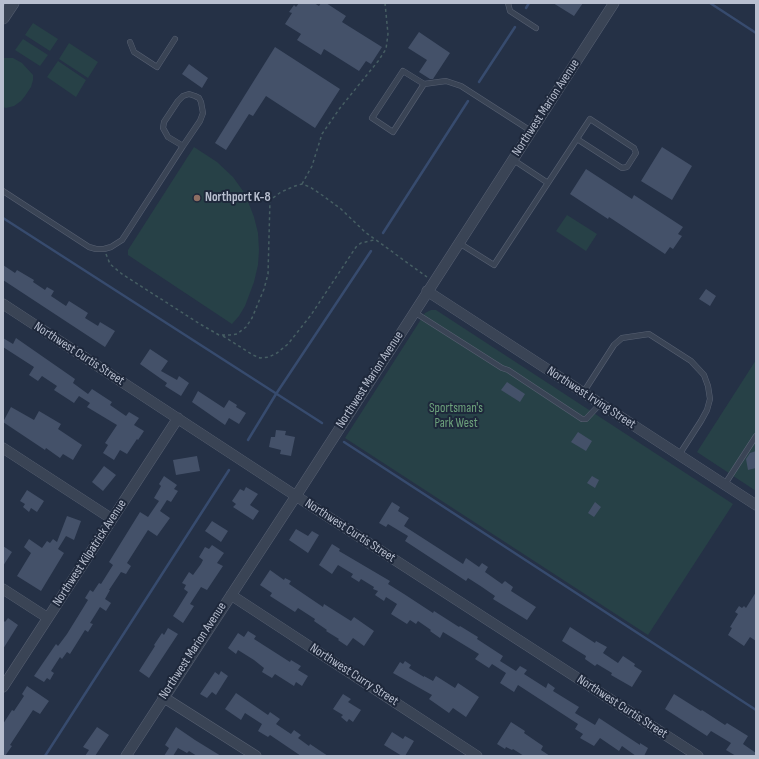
<!DOCTYPE html>
<style>
body{margin:0}
#map{position:relative;width:759px;height:759px;overflow:hidden;background:#253146;font-family:"Sofia Sans Condensed",sans-serif}
canvas{display:block}
.frame{position:absolute;inset:0;border:4px solid #b8bfcf;pointer-events:none}
</style>
<div id="map">
<canvas width="759" height="759"></canvas>
<div class="frame"></div>
</div>
<script>
const g = document.querySelector('canvas').getContext('2d');
g.lineJoin = 'round';
function fill(path, color) {
  g.fillStyle = color;
  g.fill(path, 'evenodd');
}
function poly(rows) {
  const path = new Path2D();
  for (const r of rows) {
    path.moveTo(r[0], r[1]);
    for (let i = 2; i < r.length; i += 2) path.lineTo(r[i], r[i + 1]);
  }
  return path;
}
function stroke(path, color, width, dash) {
  g.strokeStyle = color;
  g.lineWidth = width;
  g.lineCap = dash ? 'butt' : 'round';
  g.setLineDash(dash || []);
  g.stroke(path);
}
function drawText(font, color, halo, rows, align = 'center') {
  g.font = font + ' "Sofia Sans Condensed",sans-serif';
  g.lineWidth = 4;
  g.setLineDash([]);
  g.textBaseline = 'middle';
  g.strokeStyle = halo;
  g.fillStyle = color;
  for (const [text, x, y, turn = 0] of rows) {
    g.save();
    g.translate(x, y);
    g.rotate((+turn || 0) * Math.PI / 180);
    g.textAlign = isNaN(turn) ? turn : align;
    if (halo) g.strokeText(text, 0, 0);
    g.fillText(text, 0, 0);
    g.restore();
  }
}
fill(poly([
 [33,23,58,39,50,51,25,35],
 [23,39,48,55,40,66,15,50],
 [69,43,98,62,88,78,59,59],
 [4,58,13,58,22,63,33,75,33,80,31,87,25,96,21,101,14,106,6,108,3,107,3,59],
 [58,61,86,80,76,97,47,77],
 [194,147,217,162,233,177,243,191,249,204,254,217,258,233,259,250,258,265,254,282,245,306,239,316,232,324,128,255,128,250],
 [567,215,597,234,586,251,556,231],
 [431,310,436,310,733,504,648,635,345,438,425,313],
 [756,360,756,491,697,452]
]), '#274147');
stroke(poly([
 [710,3,756,33],
 [526,8,529,3],
 [479,82,515,27],
 [3,218,322,423],
 [383,233,468,101],
 [248,440,276,394,371,251],
 [344,442,756,710],
 [45,756,229,470]
]), '#374b6e', 2.5);
fill(poly([
 [299,3,314,3,319,6,321,3,326,3,346,16,342,22,382,47,371,64,366,61,359,71,324,49,321,55,297,40,301,34,285,24,292,13,289,12,294,5,296,7],
 [553,3,583,3,574,16],
 [419,32,450,53,433,79,430,79,419,72,427,60,408,48],
 [275,47,340,89,315,128,266,96,253,116,249,114,226,150,215,143],
 [189,64,208,78,202,88,182,74],
 [662,147,692,166,672,200,641,181],
 [586,169,632,199,634,195,683,227,678,234,682,236,673,249,670,247,665,254,609,217,608,219,570,194],
 [3,265,15,273,17,270,34,280,33,282,45,290,47,287,54,291,51,296,66,306,69,301,88,313,85,318,98,326,100,322,115,331,105,347,3,280],
 [706,289,716,296,710,306,699,299],
 [3,338,13,344,16,338,75,379,73,383,88,394,92,389,112,402,110,405,126,416,129,412,139,418,134,425,144,431,138,440,137,439,127,454,120,450,114,460,103,453,108,445,105,443,117,425,87,407,90,403,79,396,74,403,54,390,57,386,42,376,38,381,29,375,34,367,3,347],
 [150,349,168,361,161,371,177,380,179,376,189,383,181,396,165,386,167,383,140,364],
 [507,382,525,394,520,402,501,390],
 [198,391,224,408,229,400,237,405,236,407,246,413,239,424,229,418,225,425,192,402],
 [11,407,34,420,39,411,61,424,58,429,82,445,73,460,63,454,60,458,46,448,45,450,3,422],
 [276,430,286,431,285,435,295,437,291,456,280,454,281,450,269,447,271,437,275,437],
 [578,432,592,441,586,451,571,442],
 [756,451,756,468,748,470,746,459,750,453],
 [197,456,200,471,176,475,173,460],
 [104,466,116,475,103,491,92,482],
 [164,476,177,485,174,489,178,491,171,502,167,500,160,511,170,518,157,536,148,530,127,563,131,566,126,574,121,572,109,590,110,590,105,599,111,603,106,611,100,607,90,623,93,624,88,632,85,630,70,654,67,652,62,659,60,657,51,671,54,673,50,680,47,678,44,682,34,676,56,644,58,646,67,634,88,600,85,598,90,590,93,592,99,583,101,584,113,565,109,562,140,512,148,517,159,501,154,498,161,486,159,484],
 [592,476,599,480,595,488,587,483],
 [246,487,258,494,250,505,259,511,253,520,233,507,236,504,232,501,240,489,244,491],
 [27,490,44,501,37,512,31,508,29,512,23,507,25,504,20,501],
 [392,502,400,507,398,511,409,518,404,526,463,564,466,558,479,567,482,563,488,567,485,572,502,584,505,581,513,587,511,591,536,607,527,620,493,599,495,596,482,587,468,578,466,581,405,541,408,536,388,524,386,527,379,523],
 [595,502,601,507,594,517,588,513],
 [67,516,81,521,74,540,66,536,58,549,64,553,41,591,17,576,31,553,24,547,29,539,42,548,47,541,50,543,53,539,57,542],
 [212,521,228,531,221,542,205,531],
 [296,529,308,536,312,531,319,535,308,553,289,540],
 [332,544,340,549,339,551,390,581,388,584,404,594,433,613,434,611,459,627,460,626,478,637,477,639,503,656,500,661,516,671,520,666,527,670,524,674,546,688,548,683,555,688,553,691,579,707,575,713,595,725,599,718,640,745,640,743,648,748,644,756,636,756,622,746,619,751,600,738,594,746,580,738,583,734,575,729,578,724,518,685,514,692,500,683,506,673,492,664,489,668,475,659,479,654,443,632,440,638,430,631,431,630,418,621,416,624,410,620,407,624,391,614,397,604,386,597,384,601,375,595,378,591,373,589,374,587,361,579,359,582,351,577,353,574,338,565,332,574,319,565],
 [212,545,224,553,217,563,223,566,207,590,201,587,190,604,194,606,183,623,173,616,188,592,184,589,186,585,182,583,189,572,193,575,201,564,203,560,199,557,205,547,209,549],
 [3,546,12,552,3,566],
 [270,570,284,580,285,578,291,581,289,584,323,607,324,604,351,621,354,617,374,631,364,646,353,638,347,646,338,640,339,639,326,631,327,630,314,621,315,619,298,608,295,612,270,596,272,593,260,585],
 [756,592,756,641,750,637,744,646,728,635,732,628,730,627,738,614,735,612,739,606,742,608,744,606,746,608],
 [8,618,18,625,3,649,3,620,5,622],
 [570,627,595,643,596,641,607,647,603,653,618,663,623,656,635,664,634,666,642,671,632,687,611,675,612,673,597,664,595,666,585,659,586,656,562,641],
 [168,628,178,634,149,678,139,671,155,646,154,645,162,633,164,635],
 [248,631,256,636,254,639,290,662,291,660,301,666,298,670,308,676,302,686,296,682,294,686,275,674,272,678,262,672,264,668,254,660,238,650,236,654,228,648,238,633,244,637],
 [405,661,411,665,409,668,424,677,424,676,433,681,436,676,455,688,458,683,479,697,466,717,453,708,449,713,429,699,432,695,393,673,400,662,403,664],
 [221,671,228,676,216,695,212,692,207,698,200,694,215,672,219,675],
 [27,686,49,701,40,714,33,710,10,745,12,746,5,756,3,756,3,724,12,710,14,711,24,696,22,694],
 [236,693,268,715,270,712,280,719,276,724,291,734,294,730,301,735,298,738,309,746,310,744,328,756,301,756,270,735,268,737,258,731,262,724,245,713,241,720,225,709],
 [343,694,351,699,348,702,361,710,353,722,349,719,347,722,341,717,343,715,333,709],
 [674,694,701,711,702,710,725,725,727,723,748,736,743,744,756,753,756,756,736,756,726,750,731,743,711,731,707,736,665,709],
 [511,722,525,731,524,733,543,746,541,750,550,756,524,756,513,749,512,750,506,747,505,749,497,744],
 [97,727,109,735,95,756,85,756,89,750,83,747],
 [176,727,195,740,221,756,197,756,189,751,187,753,178,748,173,756,164,756,169,748,165,745],
 [392,732,403,739,405,736,414,741,405,756,402,756,384,745]
]), '#445169');
const service = poly([
 [508,3,510,11,536,28],
 [130,42,134,52,157,67,175,39],
 [424,84,393,132,372,118,403,71,424,84,446,81,461,86,531,131],
 [512,159,548,183],
 [3,191,89,247,96,249,104,249,111,247,122,240,126,234,183,146,200,121,203,113,201,102,199,98,195,96,189,94,183,96,178,101,164,122,163,128,168,137,183,146],
 [459,243,494,265,590,119,634,148,636,153,627,167,622,168,577,139],
 [414,312,502,368,508,370,582,419,586,419,600,404],
 [583,393,614,345,622,338,649,334,691,361,704,375,708,386,710,399,707,410,701,421,679,455],
 [725,484,756,436]
]);
const minor = poly([
 [427,291,756,505],
 [3,304,296,496,698,756],
 [3,448,112,519],
 [3,589,48,618],
 [231,595,477,756],
 [3,687,178,418],
 [163,697,256,756],
 [126,756,296,496,614,3]
]);
const tertiary = poly([
 [3,18,13,3]
]);
stroke(service, '#586173', 6);
stroke(minor, '#586173', 11);
stroke(tertiary, '#586173', 13);
stroke(poly([
 [302,184,312,166,322,134,340,108,379,60,386,49,388,34,385,3],
 [106,254,110,264,122,274,200,324,219,335,230,335,237,334,246,327,252,318,264,289,268,274,270,200,281,192,295,186,302,184,310,187,322,195,341,209,365,232,427,277],
 [223,336,253,355,260,358,269,357,277,353,288,344,311,315,356,247,361,243,374,240]
]), '#465e63', 1.5, [3, 3]);
stroke(service, '#3a4455', 5);
stroke(minor, '#3a4455', 10);
stroke(tertiary, '#3a4455', 12);
for (const [x, y, r, color] of [
 [197,198,4,"#8d6e63"]
]) {
  const dot = new Path2D();
  dot.arc(x, y, r, 0, 2 * Math.PI);
  g.fillStyle = color;
  g.fill(dot);
  stroke(dot, '#1e283b', 1.5);
}
drawText('13px', '#b8bfcf', '#1e283b', [
 ["Northwest Marion Avenue",546,108,-57],
 ["Northwest Curtis Street",79,354,33],
 ["Northwest Marion Avenue",370,380,-57],
 ["Northwest Irving Street",591,398,33],
 ["Northwest Curtis Street",350,531,33],
 ["Northwest Kilpatrick Avenue",90,553,-57],
 ["Northwest Marion Avenue",193,651,-57],
 ["Northwest Curry Street",354,675,33],
 ["Northwest Curtis Street",622,707,33]
]);
drawText('bold 13px', '#b8bfcf', '#1e283b', [
 ["Northport K-8",205,198]
], 'left');
drawText('13px', '#6da27c', '#1e283b', [
 ["Sportsman's",456,409],
 ["Park West",456,424]
]);
</script>
